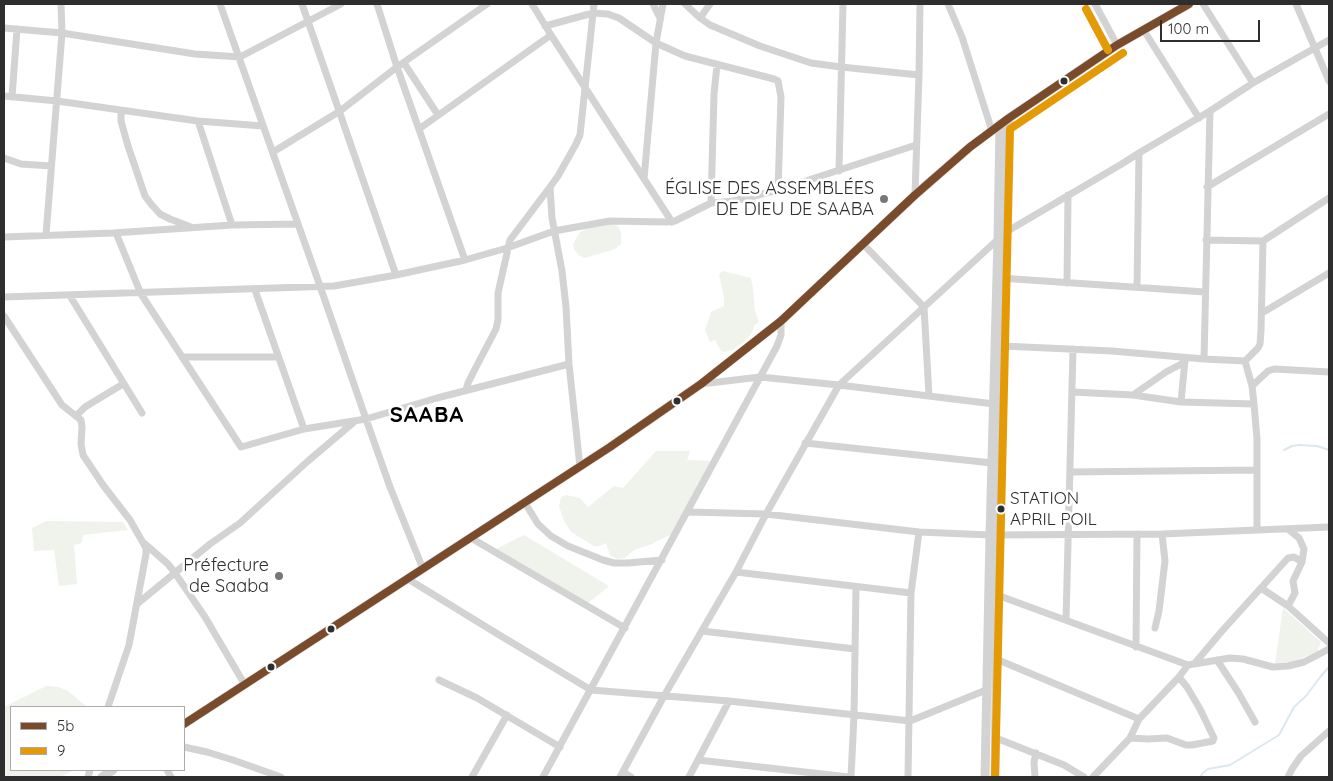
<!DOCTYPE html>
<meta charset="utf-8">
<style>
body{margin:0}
#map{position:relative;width:1333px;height:781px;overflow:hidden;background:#fff;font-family:Quicksand,sans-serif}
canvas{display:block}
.frame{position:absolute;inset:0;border:5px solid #2e2e2e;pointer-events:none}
.legend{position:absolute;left:10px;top:706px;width:175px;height:65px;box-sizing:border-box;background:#fff;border:1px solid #ababab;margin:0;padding:6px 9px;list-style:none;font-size:15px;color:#2e2e2e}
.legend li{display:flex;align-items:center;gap:10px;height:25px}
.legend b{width:25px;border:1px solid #ababab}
.scale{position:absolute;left:1160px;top:20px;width:100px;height:22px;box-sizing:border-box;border:2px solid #2e2e2e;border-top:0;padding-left:6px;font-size:15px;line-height:18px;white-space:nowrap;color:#2e2e2e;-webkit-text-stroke:4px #fff;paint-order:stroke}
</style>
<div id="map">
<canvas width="1333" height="781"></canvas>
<div class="frame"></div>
<ul class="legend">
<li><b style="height:6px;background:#7a4b2a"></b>5b</li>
<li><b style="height:6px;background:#e39a05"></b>9</li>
</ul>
<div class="scale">100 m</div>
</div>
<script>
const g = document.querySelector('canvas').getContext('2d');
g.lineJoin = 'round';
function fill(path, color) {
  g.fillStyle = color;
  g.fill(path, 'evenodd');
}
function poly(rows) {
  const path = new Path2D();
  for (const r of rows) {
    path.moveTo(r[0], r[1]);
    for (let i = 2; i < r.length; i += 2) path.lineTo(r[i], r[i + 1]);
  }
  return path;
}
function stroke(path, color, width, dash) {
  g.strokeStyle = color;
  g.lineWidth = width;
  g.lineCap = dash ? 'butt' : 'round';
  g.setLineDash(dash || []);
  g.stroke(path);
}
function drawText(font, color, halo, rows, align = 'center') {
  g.font = font + ' Quicksand,sans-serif';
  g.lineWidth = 5;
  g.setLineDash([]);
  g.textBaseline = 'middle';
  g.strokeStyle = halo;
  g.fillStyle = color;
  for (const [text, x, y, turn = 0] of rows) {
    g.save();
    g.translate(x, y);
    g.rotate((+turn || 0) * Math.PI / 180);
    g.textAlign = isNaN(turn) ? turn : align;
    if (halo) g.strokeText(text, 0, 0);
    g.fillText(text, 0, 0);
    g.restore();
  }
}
fill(poly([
 [611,224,618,226,621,232,621,244,615,249,585,258,578,255,574,249,573,244,580,232,588,228],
 [723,271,751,278,753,289,755,311,759,322,754,326,752,333,744,342,732,350,724,352,721,351,715,340,710,342,705,330,711,312,724,306,724,298,719,274],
 [656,451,690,451,687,460,715,461,675,533,657,541,652,544,634,550,625,558,617,559,610,555,606,543,599,546,594,546,571,532,564,521,559,506,561,497,566,495,580,498,588,507,614,486,623,488],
 [46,521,123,522,128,530,83,535,82,543,74,545,77,584,59,586,54,550,34,551,32,528],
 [524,535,609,586,587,604,496,549],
 [1283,608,1321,642,1317,652,1291,662,1275,663],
 [46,686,58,687,68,691,87,707,11,707,11,770,74,770,60,777,4,777,4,707]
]), '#f0f3ec');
stroke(poly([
 [1284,450,1292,446,1299,445,1317,446,1329,450],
 [1200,777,1203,773,1208,769,1230,765,1279,735,1294,707,1306,696,1321,676,1329,667]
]), '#dbe8ee', 2);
stroke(poly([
 [220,4,320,286,366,419,390,487,423,569],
 [302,4,396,275],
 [377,4,397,67,465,260],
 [532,4,551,35,672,222],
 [653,4,660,18],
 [685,4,700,18,710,25,760,46,811,63,841,67,919,75],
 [948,4,962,37,992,131],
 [1095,4,1117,45],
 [1203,4,1253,83],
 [1296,4,1329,81],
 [700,18,710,4],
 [545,26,593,13,608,14,619,18,656,43,685,56,774,79,778,81,781,97,778,190],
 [4,28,62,33,195,54,240,57,341,4],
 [1143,29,1199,118],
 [404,63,438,115],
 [4,96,57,101,198,121,263,126],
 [12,97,17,29],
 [121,111,121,121,128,146,145,196,151,204,160,214,170,219,191,227],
 [198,121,232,225],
 [419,129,551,35],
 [273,152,340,111,397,67,487,4],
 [4,158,21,164,51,166],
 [839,171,843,4],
 [644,179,656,43,663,4],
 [1207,187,1329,114],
 [915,195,919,75,920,4],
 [711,203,714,94,717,65],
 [116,233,141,294,241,447,304,429,366,419,437,398,569,364],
 [46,235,62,33,61,4],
 [4,237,113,233,232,225,298,224],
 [1206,240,1263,241,1329,198],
 [863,244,924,307,929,396],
 [1000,278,1205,292],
 [1067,283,1068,195],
 [1137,287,1139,153],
 [255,290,304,429],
 [70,296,142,413],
 [4,297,334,286,396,275,465,260,507,248,554,231,610,221,666,222,675,221,711,203,734,201,778,190,916,145],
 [1262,313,1329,273],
 [4,316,62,405,81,420,82,427,81,444,83,455,103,485,130,520,146,548,146,554,129,645,108,707],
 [1003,346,1112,351,1204,359,1245,361,1258,348,1260,344,1261,331,1263,241],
 [182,357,278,357],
 [1204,359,1210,111],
 [1245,361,1252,386,1254,404,1257,439,1257,529],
 [701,384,760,377,839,385,994,404],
 [1252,386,1268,371,1274,369,1329,372],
 [466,390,468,383,474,371,496,329,498,320,498,293,510,240,550,187],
 [1072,392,1133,395,1181,402,1254,404],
 [1133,395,1166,372,1185,362],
 [1181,402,1185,360],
 [77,415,85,407,123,384],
 [805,443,992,463],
 [580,467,569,364,566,307,562,271,552,218,550,187,558,176,576,144,580,135,594,4],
 [1070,472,1257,470],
 [525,503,538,524,551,536,568,546,603,560,614,563,628,563,662,560],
 [688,512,766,514,919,532,990,535,1162,534,1329,527],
 [471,538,625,628],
 [145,544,168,564,175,573,205,617,245,685],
 [736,572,911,593],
 [408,579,496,633,591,690,729,701,910,721,986,690],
 [1261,588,1288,606,1329,643],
 [997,595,1188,665,1230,658,1243,659,1273,667,1288,666,1304,662,1329,649],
 [137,604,210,544,240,523,308,461,354,422],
 [1288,606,1295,593,1293,581,1302,562,1304,549,1299,538,1288,529],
 [1066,620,1073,349],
 [1155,628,1159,611,1165,561,1162,534],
 [702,631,855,649],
 [1136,647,1137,534],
 [996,659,1139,719],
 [1217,660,1238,692,1255,722],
 [1195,663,1222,631,1288,558,1294,557,1302,562],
 [439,680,477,698,560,747],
 [996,738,1064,765,1084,777],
 [1130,738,1148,739,1167,738,1186,745,1192,745,1213,741,1214,738,1200,709,1187,687,1179,677],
 [184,747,207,752,233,760,281,777],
 [698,760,849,777],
 [167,770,171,777],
 [623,772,631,777],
 [88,777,90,770],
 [472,777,507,715],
 [543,777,777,346,781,335,781,321],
 [620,777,664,696,736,572,766,514,839,385,1006,232,1120,165,1139,153,1210,111,1253,83,1329,40],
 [689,777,729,701],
 [851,777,854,716,856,587],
 [908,777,911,593,919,532],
 [1035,777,1034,762,1036,753],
 [1093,777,1130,738,1139,719,1179,677,1188,665],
 [1288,777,1292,769,1301,756,1329,731]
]), '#d3d3d3', 7);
stroke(poly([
 [184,724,610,447,701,384,781,321,915,195,970,147,1009,118,1117,45,1189,4],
 [102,777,113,770],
 [985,777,990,535,998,238,1000,124],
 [995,777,998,535,1009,118]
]), '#d3d3d3', 9);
stroke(poly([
 [184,724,610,447,701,384,781,321,915,195,970,147,1009,118,1117,45,1189,4]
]), '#7a4b2a', 8);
stroke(poly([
 [1086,9,1108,50],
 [995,777,1010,129,1123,53]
]), '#e39a05', 8);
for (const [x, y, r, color] of [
 [1064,81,4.5,"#2e2e2e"],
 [884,199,5,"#777"],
 [677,401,4.5,"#2e2e2e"],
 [1001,509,4.5,"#2e2e2e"],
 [279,576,5,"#777"],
 [331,629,4.5,"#2e2e2e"],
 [271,667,4.5,"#2e2e2e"]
]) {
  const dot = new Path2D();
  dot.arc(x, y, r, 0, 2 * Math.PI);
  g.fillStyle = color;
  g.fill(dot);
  stroke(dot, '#fff', 2);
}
drawText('17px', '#2e2e2e', '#fff', [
 ["STATION",1010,499],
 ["APRIL POIL",1010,520]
], 'left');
drawText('18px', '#2e2e2e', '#fff', [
 ["ÉGLISE DES ASSEMBLÉES",874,189],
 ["DE DIEU DE SAABA",874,210],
 ["Préfecture",269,566],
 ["de Saaba",269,587]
], 'right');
g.letterSpacing = '1px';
drawText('bold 22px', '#000', '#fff', [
 ["SAABA",427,415]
]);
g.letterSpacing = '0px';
</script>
